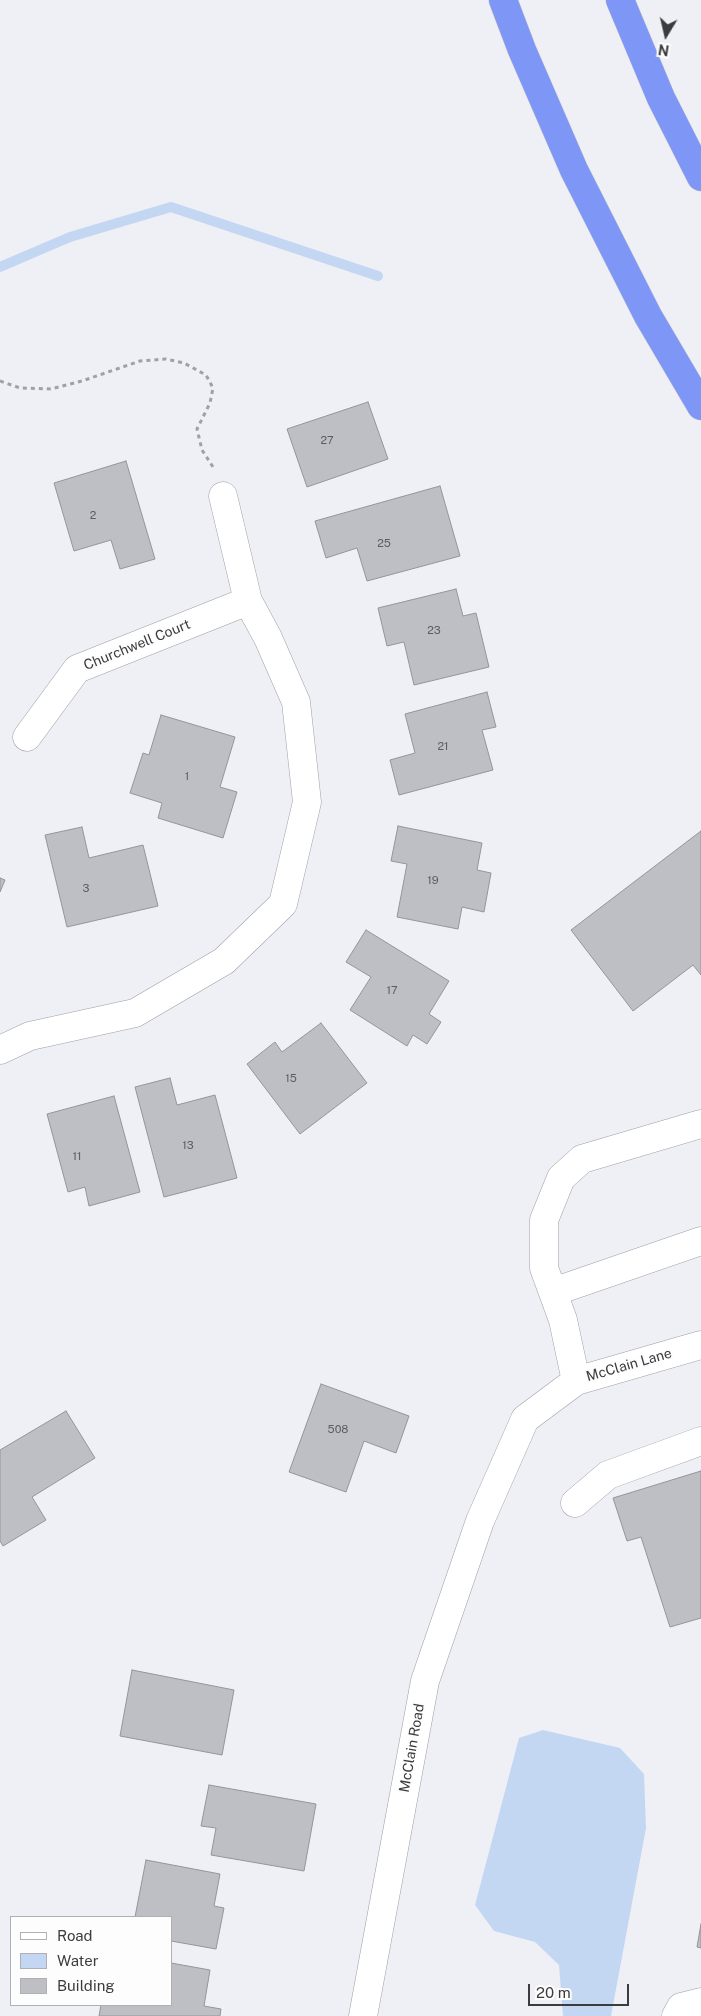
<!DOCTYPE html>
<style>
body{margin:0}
#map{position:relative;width:701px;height:2016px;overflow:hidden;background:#efeff6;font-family:"Public Sans",sans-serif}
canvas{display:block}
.legend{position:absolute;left:10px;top:1916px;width:162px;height:90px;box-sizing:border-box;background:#fdfdfe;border:1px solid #b0b0b2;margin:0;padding:6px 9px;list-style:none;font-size:15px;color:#3c3c3f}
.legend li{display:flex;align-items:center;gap:10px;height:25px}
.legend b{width:25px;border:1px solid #b0b0b2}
.north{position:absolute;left:641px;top:10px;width:50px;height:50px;-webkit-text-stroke:4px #fdfdfe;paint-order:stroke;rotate:189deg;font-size:14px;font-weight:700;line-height:20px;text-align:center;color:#3c3c3f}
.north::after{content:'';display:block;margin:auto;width:18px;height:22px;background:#3c3c3f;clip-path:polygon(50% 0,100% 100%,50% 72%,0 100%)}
.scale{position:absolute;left:528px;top:1984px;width:101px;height:22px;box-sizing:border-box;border:2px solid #3c3c3f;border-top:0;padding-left:6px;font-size:15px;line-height:18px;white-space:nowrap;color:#3c3c3f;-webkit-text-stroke:4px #fdfdfe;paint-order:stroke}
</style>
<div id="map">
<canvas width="701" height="2016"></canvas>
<ul class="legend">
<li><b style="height:6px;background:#fff"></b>Road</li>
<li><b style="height:14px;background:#c3d7f3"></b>Water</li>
<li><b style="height:14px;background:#bebec5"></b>Building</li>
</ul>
<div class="north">N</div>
<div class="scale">20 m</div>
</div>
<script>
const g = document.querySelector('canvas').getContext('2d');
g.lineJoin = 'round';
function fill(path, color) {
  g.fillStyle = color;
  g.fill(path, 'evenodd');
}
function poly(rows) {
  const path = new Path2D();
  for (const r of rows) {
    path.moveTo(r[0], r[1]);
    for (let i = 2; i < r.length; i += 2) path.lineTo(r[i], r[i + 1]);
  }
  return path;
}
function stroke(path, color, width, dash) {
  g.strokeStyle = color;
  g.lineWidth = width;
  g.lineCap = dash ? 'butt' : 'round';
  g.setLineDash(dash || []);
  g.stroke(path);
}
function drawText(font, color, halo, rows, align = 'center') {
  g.font = font + ' "Public Sans",sans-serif';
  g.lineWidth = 4.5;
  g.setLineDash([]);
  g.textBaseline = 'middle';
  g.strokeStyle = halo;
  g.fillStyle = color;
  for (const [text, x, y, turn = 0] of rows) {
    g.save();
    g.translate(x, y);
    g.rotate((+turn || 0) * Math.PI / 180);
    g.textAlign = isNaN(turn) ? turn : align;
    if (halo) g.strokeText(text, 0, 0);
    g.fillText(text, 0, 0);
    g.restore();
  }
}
fill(poly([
 [543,1730,620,1748,644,1774,646,1828,611,2016,563,2016,559,1965,535,1942,494,1931,475,1905,519,1738]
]), '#c3d7f3');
stroke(poly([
 [0,267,70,237,171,207,378,276]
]), '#c3d7f3', 10);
const building = poly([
 [368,402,388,459,307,487,287,429,368,402],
 [126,461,155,559,120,569,111,540,74,551,54,483,126,461],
 [440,486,460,556,367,581,357,548,326,558,315,521,440,486],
 [456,589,463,616,476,613,489,667,414,685,404,642,387,646,378,608,456,589],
 [487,692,496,727,482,730,493,770,399,795,390,760,415,753,405,714,487,692],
 [161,715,235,737,220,787,237,792,223,838,158,818,162,803,130,793,143,753,149,755,161,715],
 [398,826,482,843,477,870,491,873,484,912,462,907,458,929,397,917,407,864,391,861,398,826],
 [82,827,89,858,143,845,158,906,67,927,45,835,82,827],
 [701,831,701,975,693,965,633,1011,571,930,701,831],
 [0,878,5,880,0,892,0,878],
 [366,930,449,981,429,1014,441,1022,427,1044,413,1035,407,1046,350,1010,371,977,346,962,366,930],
 [321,1023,367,1083,300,1134,247,1064,275,1042,282,1052,321,1023],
 [170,1078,177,1105,215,1095,237,1178,164,1197,135,1087,170,1078],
 [114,1096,140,1192,89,1206,85,1187,68,1192,47,1114,114,1096],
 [321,1384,409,1416,396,1453,364,1441,346,1492,289,1472,321,1384],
 [66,1411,95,1458,32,1497,46,1520,3,1546,0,1541,0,1450,66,1411],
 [701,1471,701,1618,670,1627,641,1537,627,1541,613,1498,701,1471],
 [132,1670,234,1690,222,1755,120,1736,132,1670],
 [209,1785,316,1804,304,1871,211,1855,216,1828,201,1826,209,1785],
 [146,1860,220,1874,214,1906,224,1908,216,1949,171,1941,171,1917,135,1917,146,1860],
 [701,1924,701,1948,697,1947,701,1924],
 [171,1963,210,1970,204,2006,221,2009,220,2016,99,2016,101,2005,171,2005,171,1963]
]);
fill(building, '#bebec5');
stroke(building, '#94949b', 1);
const minor = poly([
 [27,737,77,669,248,601],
 [0,1050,30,1036,135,1013,224,961,283,904,307,802,296,702,268,638,248,601,223,496],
 [553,1292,701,1241],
 [576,1381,563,1320,544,1268,544,1220,561,1178,582,1159,701,1124],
 [575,1503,608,1475,701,1441],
 [363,2016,425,1681,480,1521,525,1419,576,1381,701,1345],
 [676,2016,681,2007,701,2002]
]);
const highway = poly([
 [503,0,522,50,574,170,648,316,701,406],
 [620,0,661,98,701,177]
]);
stroke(minor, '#9f9fa6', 29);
stroke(highway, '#cccccd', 29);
stroke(poly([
 [0,381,20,388,51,389,82,381,140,361,166,359,184,363,206,375,213,388,210,403,197,429,202,450,213,467]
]), '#a0a0a5', 3, [4, 4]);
stroke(minor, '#fff', 28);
stroke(highway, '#7e96f6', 28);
drawText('11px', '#5c5c60', null, [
 ["27",327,441],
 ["2",93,516],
 ["25",384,544],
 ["23",434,631],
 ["21",443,747],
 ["1",187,777],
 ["19",433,881],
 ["3",86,889],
 ["17",392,991],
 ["15",291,1079],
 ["13",188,1146],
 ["11",77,1157],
 ["508",338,1430]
]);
drawText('14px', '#3c3c3f', '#fdfdfe', [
 ["Churchwell Court",137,645,-22],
 ["McClain Lane",629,1365,-16],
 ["McClain Road",412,1748,-80]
]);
</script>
